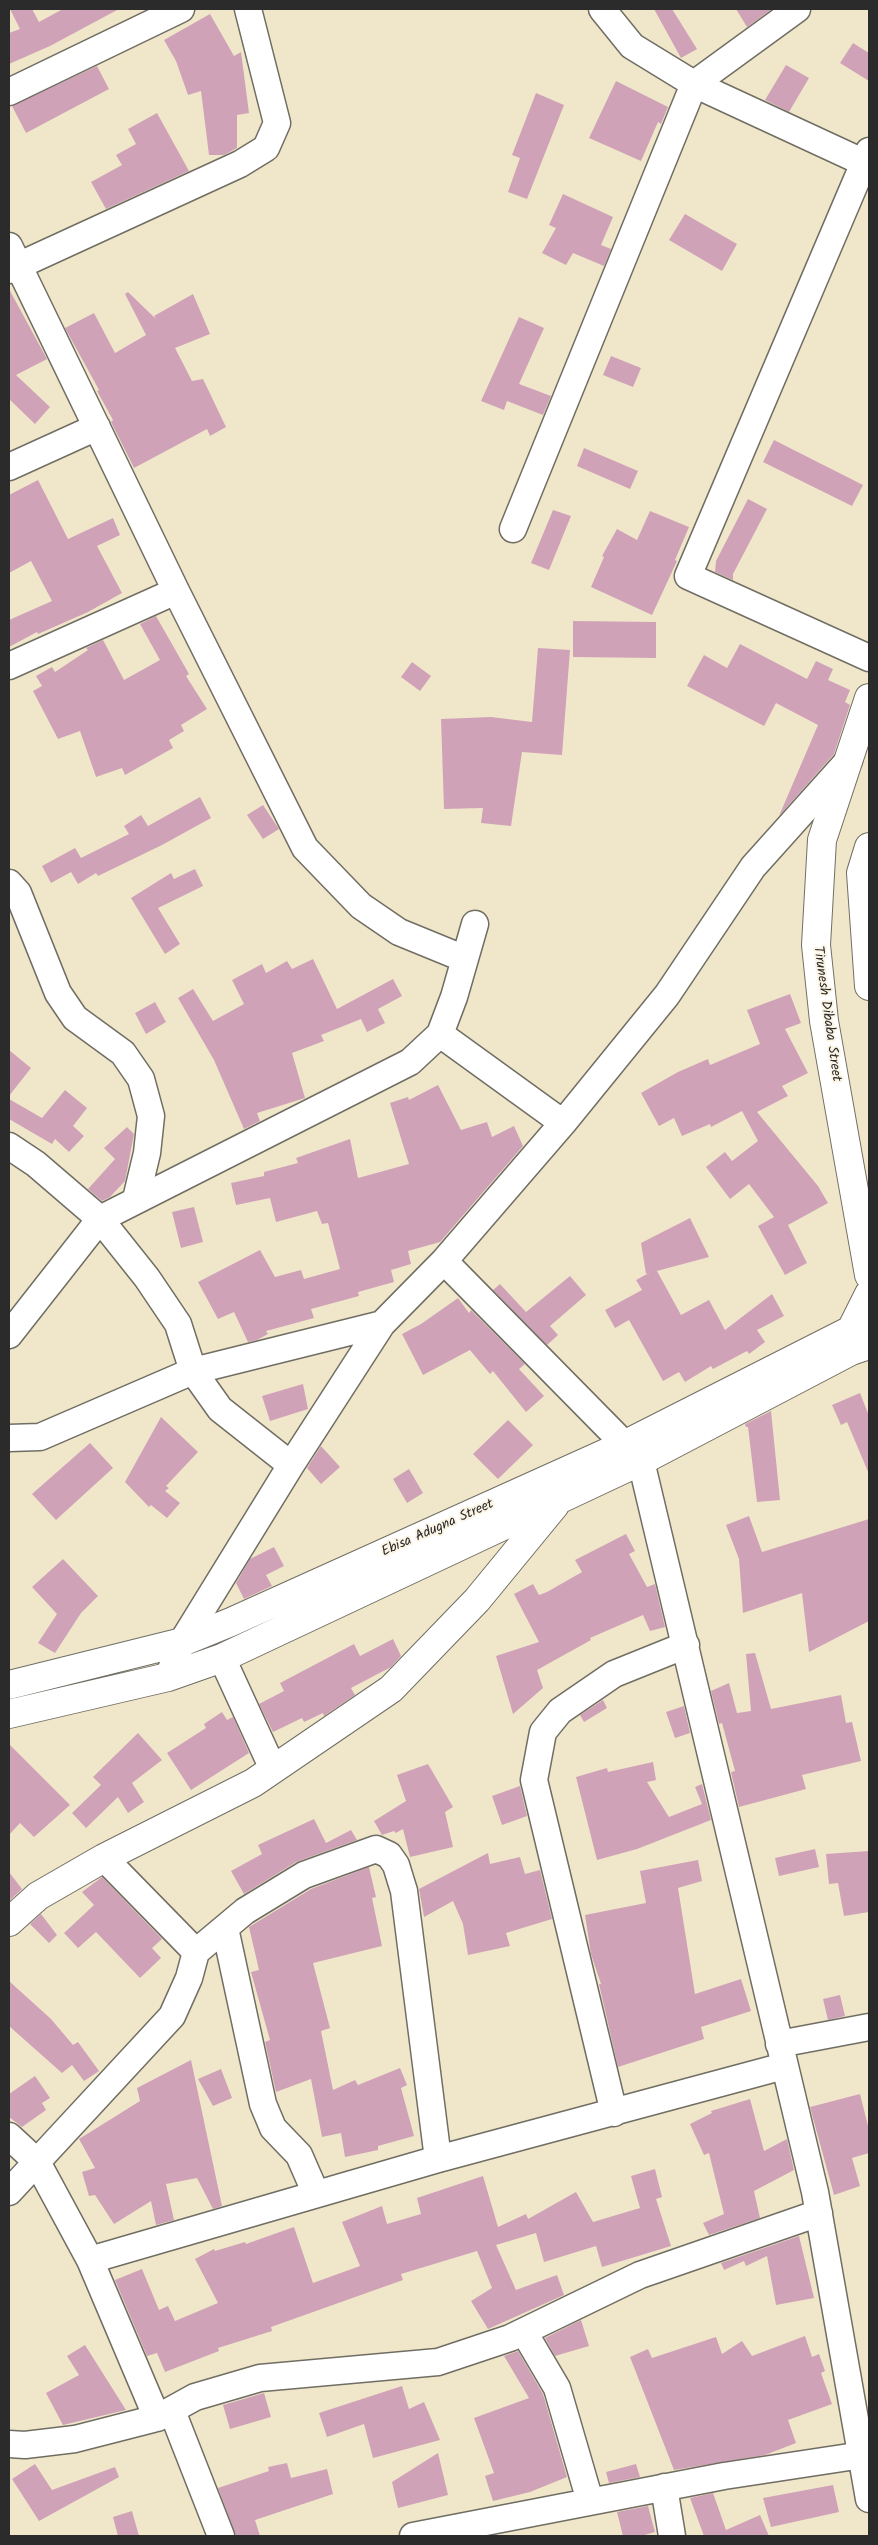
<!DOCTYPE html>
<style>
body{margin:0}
#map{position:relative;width:878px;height:2545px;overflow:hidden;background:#f0e7ca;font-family:Kalam,sans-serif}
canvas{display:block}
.frame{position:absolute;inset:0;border:10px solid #2b2b2b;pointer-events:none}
</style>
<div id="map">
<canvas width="878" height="2545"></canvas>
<div class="frame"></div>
</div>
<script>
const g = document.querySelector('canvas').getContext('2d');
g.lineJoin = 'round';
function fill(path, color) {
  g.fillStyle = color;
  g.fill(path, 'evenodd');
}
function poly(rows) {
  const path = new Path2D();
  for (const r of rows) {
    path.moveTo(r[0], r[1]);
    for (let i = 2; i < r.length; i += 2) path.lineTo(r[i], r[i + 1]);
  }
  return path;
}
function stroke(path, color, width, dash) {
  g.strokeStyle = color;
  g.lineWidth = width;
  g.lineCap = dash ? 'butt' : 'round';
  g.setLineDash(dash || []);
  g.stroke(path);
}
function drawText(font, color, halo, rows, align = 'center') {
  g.font = font + ' Kalam,sans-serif';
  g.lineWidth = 4;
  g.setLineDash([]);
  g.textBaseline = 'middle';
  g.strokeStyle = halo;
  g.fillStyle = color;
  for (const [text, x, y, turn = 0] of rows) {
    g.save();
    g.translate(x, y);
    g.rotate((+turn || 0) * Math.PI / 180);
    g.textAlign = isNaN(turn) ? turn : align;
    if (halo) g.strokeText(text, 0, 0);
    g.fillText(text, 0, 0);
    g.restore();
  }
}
fill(poly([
 [10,9,32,9,39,22,63,9,119,9,50,46,9,64,9,33,20,29],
 [654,9,672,9,697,49,681,58],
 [736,9,772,9,747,27],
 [210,14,234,56,241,52,249,113,237,115,237,148,224,155,209,155,201,91,188,95,176,61,164,40],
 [853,43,869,53,869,81,840,63],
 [786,65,809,78,789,112,765,100],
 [97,66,109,89,26,133,12,106],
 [616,81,668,107,661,124,658,122,641,161,589,138],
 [536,93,564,105,527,199,508,192,520,158,512,155],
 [157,113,189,171,106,209,91,182,122,165,116,155,136,144,128,129],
 [563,194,613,217,601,245,611,249,604,266,573,253,566,265,542,253,556,228,549,225],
 [685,214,737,244,722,271,669,240],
 [9,289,47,359,16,375,50,407,35,424,9,399],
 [128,292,156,319,154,316,193,294,210,334,175,348,192,381,203,379,226,427,210,436,207,429,134,468,111,422,113,420,97,391,99,390,65,328,94,313,115,353,146,335,125,294],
 [519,317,544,328,519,384,551,396,543,415,507,401,504,410,481,401],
 [611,356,641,368,633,387,603,375],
 [774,440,863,485,852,506,763,462],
 [584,448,638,471,630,489,577,466],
 [38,480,68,539,113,518,120,535,97,546,122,593,88,612,38,634,37,632,9,647,9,620,52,601,31,561,9,573,9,495],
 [748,499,767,509,733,574,733,580,715,572,716,561],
 [553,510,571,516,549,570,531,563],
 [650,511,689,527,675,560,677,561,652,615,591,587,604,557,602,556,617,529,637,540],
 [156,616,189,674,186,676,207,709,181,725,184,731,169,740,173,748,125,775,122,768,96,777,80,731,58,739,33,691,42,686,36,676,52,667,55,672,88,650,86,648,103,640,124,680,160,660,140,624],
 [573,621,656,622,656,658,573,657],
 [740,644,807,679,816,661,833,669,828,680,850,690,845,702,850,705,834,754,779,816,818,725,776,703,764,726,687,686,704,655,727,668],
 [538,648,570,650,562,755,522,752,511,826,481,823,483,808,444,809,441,719,491,717,532,722],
 [412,662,431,676,420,691,401,677],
 [200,797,211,818,162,845,98,876,96,873,78,884,71,872,51,883,42,866,75,848,81,858,129,834,124,826,141,815,148,826],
 [263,805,279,829,263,839,247,815],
 [195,869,203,886,158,908,180,944,165,954,131,898,171,873,174,879],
 [313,959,337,1009,393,979,402,996,378,1009,385,1023,367,1032,361,1019,321,1035,324,1041,292,1053,305,1098,257,1113,260,1121,244,1129,214,1060,178,998,193,989,213,1021,244,1004,232,980,262,964,266,973,287,961,292,969],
 [790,994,801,1023,785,1029,808,1073,782,1086,788,1096,757,1112,818,1186,828,1203,788,1225,807,1263,785,1275,758,1226,774,1217,749,1184,730,1199,706,1167,725,1152,732,1161,758,1141,742,1111,711,1127,710,1124,682,1136,674,1118,659,1126,641,1093,678,1072,708,1059,710,1065,760,1044,747,1010],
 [155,1002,166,1022,146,1034,135,1013],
 [9,1050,31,1068,9,1096],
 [438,1085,461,1130,487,1122,492,1137,514,1126,523,1146,440,1242,408,1251,411,1264,391,1270,394,1282,358,1292,359,1296,311,1309,314,1318,266,1331,268,1334,257,1340,248,1342,234,1312,218,1319,198,1282,260,1250,275,1277,301,1270,304,1279,340,1269,328,1223,322,1224,317,1211,276,1222,270,1198,236,1205,231,1183,264,1176,264,1172,298,1163,296,1158,350,1139,358,1178,409,1164,390,1103,408,1097,409,1100],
 [65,1090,87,1108,73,1126,84,1136,69,1152,55,1139,52,1144,9,1119,9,1099,42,1118],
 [127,1127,134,1134,125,1181,110,1197,102,1201,88,1189,115,1159,104,1148],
 [194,1207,203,1242,181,1248,172,1212],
 [690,1218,709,1257,657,1271,681,1315,709,1300,725,1330,772,1294,784,1316,757,1330,765,1342,749,1354,747,1351,713,1369,711,1366,685,1382,679,1372,663,1381,629,1320,615,1328,605,1310,642,1290,636,1280,649,1273,646,1274,641,1243],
 [570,1276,586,1295,550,1326,558,1335,547,1345,493,1290,500,1284,526,1312],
 [458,1298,469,1313,471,1310,525,1364,519,1369,544,1396,526,1412,493,1371,490,1374,470,1350,423,1375,402,1334,421,1324],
 [303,1384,308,1409,270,1421,262,1396],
 [860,1393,869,1416,869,1474,847,1422,841,1425,832,1405],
 [771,1411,780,1500,757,1502,748,1427,746,1427,745,1424],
 [161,1417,198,1452,166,1486,169,1488,165,1491,180,1503,167,1518,151,1505,149,1507,125,1482],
 [508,1420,533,1445,498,1479,473,1454],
 [90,1443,113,1468,56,1520,32,1494],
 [321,1446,340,1467,321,1484,307,1468],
 [409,1469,423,1493,407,1503,393,1479],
 [749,1516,762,1552,869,1519,869,1621,809,1652,802,1593,743,1613,739,1559,726,1525],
 [626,1534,635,1551,629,1554,647,1587,655,1584,665,1627,650,1631,643,1615,590,1638,591,1640,537,1670,543,1688,513,1714,496,1656,539,1642,514,1594,533,1584,539,1595,547,1592,582,1572,575,1560],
 [274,1547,284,1566,266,1575,272,1586,244,1599,236,1583,250,1559],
 [63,1559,98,1596,81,1613,55,1653,38,1643,57,1614,32,1587],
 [393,1639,401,1656,391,1667,351,1688,355,1695,324,1716,323,1713,304,1722,302,1718,273,1732,259,1704,284,1691,280,1683,354,1644,360,1656],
 [755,1653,771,1709,841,1695,846,1723,852,1722,861,1761,802,1775,806,1789,739,1807,731,1772,735,1771,722,1723,719,1724,711,1691,729,1683,737,1713,751,1711,746,1654],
 [603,1700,607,1708,584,1722,580,1715],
 [684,1706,690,1733,675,1738,666,1712],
 [222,1712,227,1720,233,1717,249,1753,191,1790,167,1753,206,1728,204,1724],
 [138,1733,162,1760,132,1783,144,1802,128,1813,118,1797,86,1828,72,1813,101,1785,93,1777],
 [9,1744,70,1805,34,1837,20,1823,9,1835],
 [653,1762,656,1780,647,1782,669,1817,702,1804,695,1787,702,1784,711,1820,637,1849,597,1860,576,1777,607,1768,608,1772],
 [428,1764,453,1807,445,1812,453,1847,410,1857,403,1829,396,1833,394,1831,382,1835,374,1821,406,1801,397,1775],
 [520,1786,527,1816,502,1825,492,1796],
 [314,1819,326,1843,351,1830,357,1840,296,1862,244,1894,231,1871,262,1854,258,1845],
 [815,1849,819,1867,779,1876,775,1858],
 [869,1851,869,1912,844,1916,838,1883,829,1884,826,1854],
 [488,1853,490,1864,520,1857,525,1874,540,1870,552,1919,506,1933,510,1946,468,1955,463,1924,453,1901,424,1917,419,1889],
 [698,1860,702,1881,678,1888,695,1994,741,1979,751,2011,701,2027,704,2039,618,2067,599,1984,601,1984,591,1954,585,1915,646,1903,640,1871],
 [369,1867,376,1897,372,1898,382,1946,313,1963,330,2028,321,2031,333,2090,355,2080,358,2085,400,2068,407,2085,401,2088,414,2136,378,2146,378,2150,345,2157,341,2133,322,2137,311,2079,276,2092,265,2042,270,2040,251,1972,259,1970,249,1927,311,1889],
 [9,1872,22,1889,9,1901],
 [102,1877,162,1939,152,1948,161,1958,140,1978,96,1932,78,1948,64,1933,94,1905,82,1892],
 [41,1914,57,1935,49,1943,30,1924],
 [9,1981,51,2019,73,2045,78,2042,99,2071,84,2081,72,2065,62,2073,9,2026],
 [840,1995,845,2016,828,2020,823,1999],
 [191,2060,222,2206,213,2209,197,2178,166,2184,174,2220,156,2225,151,2201,114,2224,95,2195,89,2196,82,2172,95,2168,79,2139,140,2101,137,2088],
 [221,2069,232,2098,213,2106,198,2079],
 [35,2076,50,2098,42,2103,46,2110,22,2127,9,2117,9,2094],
 [860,2094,869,2130,869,2153,852,2158,860,2186,834,2195,810,2107],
 [750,2099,764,2151,787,2139,794,2170,754,2191,760,2218,709,2235,703,2223,724,2214,709,2153,704,2155,690,2124,712,2113,711,2111],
 [655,2169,662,2197,656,2199,671,2246,602,2267,596,2246,544,2262,536,2233,496,2245,516,2290,557,2275,564,2295,488,2329,471,2301,492,2288,477,2251,401,2274,403,2280,271,2327,272,2331,218,2348,219,2351,165,2372,157,2353,147,2356,115,2280,142,2269,159,2310,168,2306,175,2321,218,2303,195,2259,214,2249,215,2251,245,2242,246,2244,294,2227,313,2283,360,2266,342,2222,382,2206,387,2224,421,2214,417,2198,483,2176,498,2227,526,2214,528,2219,576,2192,593,2222,640,2208,631,2176],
 [799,2236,814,2298,776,2305,767,2256,746,2266,744,2261,724,2270,721,2263],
 [581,2320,589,2346,555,2356,545,2338],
 [805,2336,812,2357,819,2354,825,2371,821,2373,832,2404,788,2420,796,2443,765,2455,674,2470,630,2357,648,2349,652,2358,716,2337,722,2354,742,2341,752,2356],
 [85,2345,126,2410,63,2425,46,2393,79,2375,67,2356],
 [518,2351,543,2394,567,2477,530,2492,493,2501,485,2476,494,2473,474,2418,529,2398,504,2356],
 [402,2386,409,2409,424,2402,440,2440,373,2458,364,2424,327,2437,319,2413],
 [264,2393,271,2417,230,2429,223,2405],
 [438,2453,448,2495,398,2508,392,2482],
 [287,2463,291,2478,327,2469,333,2494,255,2520,260,2536,236,2536,218,2488,269,2471,268,2467],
 [35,2464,52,2490,115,2467,119,2477,39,2521,12,2479],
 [636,2464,640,2477,609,2483,606,2472],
 [833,2485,839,2512,771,2527,763,2498],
 [713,2493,726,2530,760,2515,769,2536,704,2536,690,2498],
 [648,2506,655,2532,641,2536,623,2536,617,2512],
 [132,2511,139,2536,118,2536,113,2517]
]), '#d0a2b8');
const street = poly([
 [602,9,632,46,694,84,869,165],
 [9,92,181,9],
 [869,151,688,576,869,658],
 [9,246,176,591,305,848,361,906,399,932,465,959],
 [9,270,240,164,266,148,277,123,248,9],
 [9,467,97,427],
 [513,529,694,84,797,9],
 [9,666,176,591],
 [9,883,18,893,58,993,75,1018,123,1053,141,1079,151,1116,147,1153,136,1199],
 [440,1034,563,1123],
 [9,1146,36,1164,100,1219,147,1278,178,1324,193,1371,220,1409,291,1465],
 [444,1261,641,1461,815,2192,869,2499],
 [9,1335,100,1219,410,1062,440,1034,454,997,475,924],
 [9,1438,40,1437,193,1371,382,1324],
 [222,1658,273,1769],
 [168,1677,182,1642,291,1465,382,1324,444,1261,563,1123,667,995,753,867,849,760],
 [104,1858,196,1952],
 [225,1928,263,2104,273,2128,299,2155,316,2194],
 [779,2044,869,2027],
 [614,2113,534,1780,543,1732,560,1711,614,1674,686,1645],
 [9,2136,37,2162,90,2260,157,2418],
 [9,2192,172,2016,189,1978,196,1952,245,1911,304,1875,376,1849,389,1855,396,1865,404,1891,438,2159],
 [90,2260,438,2159,784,2066],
 [524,2332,557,2388,590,2501],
 [172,2411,221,2536],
 [9,2444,25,2445,75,2439,157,2418,195,2397,260,2378,438,2362,510,2338,640,2275,819,2213],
 [664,2487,672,2536],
 [413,2536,724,2476,869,2454]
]);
const secondary = poly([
 [869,698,822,840,816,945,824,1021,869,1275],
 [869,847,861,873,869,986],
 [851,1330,869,1294],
 [9,1685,182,1642,231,1622,626,1444,851,1330],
 [9,1714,168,1677,222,1658,641,1461,851,1351,863,1347,869,1339],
 [9,1922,38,1896,104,1858,253,1783,391,1689,477,1600,555,1505]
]);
stroke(street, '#706d63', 29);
stroke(secondary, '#706d63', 30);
stroke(street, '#fff', 26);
stroke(secondary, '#fff', 28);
drawText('14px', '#2b2b2b', '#fcf5e5', [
 ["Tirunesh Dibaba Street",826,1014,82],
 ["Ebisa Adugna Street",438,1529,-24]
]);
</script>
